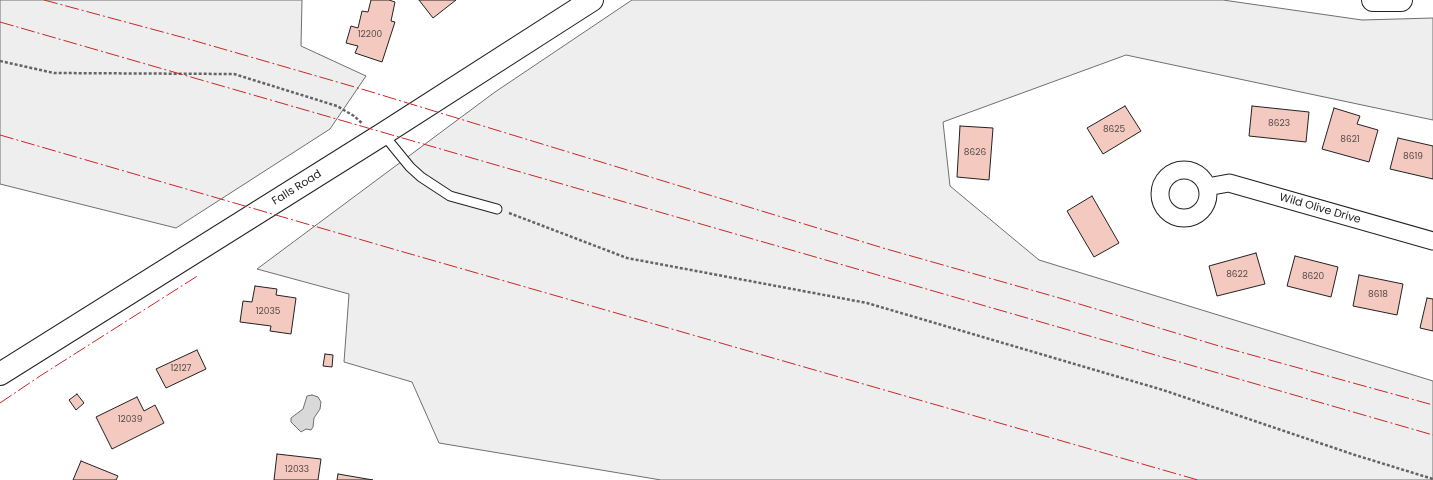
<!DOCTYPE html>
<style>
body{margin:0}
canvas{display:block;background:#fff}
</style>
<canvas width="1433" height="480"></canvas>
<script>
const g = document.querySelector('canvas').getContext('2d');
g.lineJoin = 'round';
function fill(path, color) {
  g.fillStyle = color;
  g.fill(path, 'evenodd');
}
function poly(rows) {
  const path = new Path2D();
  for (const r of rows) {
    if (r.length === 3) {
      path.moveTo(r[0] + r[2], r[1]);
      path.arc(r[0], r[1], r[2], 0, 2 * Math.PI);
      continue;
    }
    path.moveTo(r[0], r[1]);
    for (let i = 2; i < r.length; i += 2) path.lineTo(r[i], r[i + 1]);
  }
  return path;
}
function stroke(path, color, width, dash) {
  g.strokeStyle = color;
  g.lineWidth = width;
  g.lineCap = dash ? 'butt' : 'round';
  g.setLineDash(dash || []);
  g.stroke(path);
}
function drawText(font, color, halo, rows, align = 'center') {
  g.font = font + ' Poppins,sans-serif';
  g.lineWidth = 3;
  g.setLineDash([]);
  g.textBaseline = 'middle';
  g.strokeStyle = halo;
  g.fillStyle = color;
  for (const [text, x, y, turn = 0] of rows) {
    g.save();
    g.translate(x, y);
    g.rotate((+turn || 0) * Math.PI / 180);
    g.textAlign = isNaN(turn) ? turn : align;
    if (halo) g.strokeText(text, 0, 0);
    g.fillText(text, 0, 0);
    g.restore();
  }
}
const green = poly([
 [0,0,302,0,301,46,366,76,330,129,176,228,0,184,0,0],
 [632,0,1223,0,1362,20,1433,18,1433,120,1126,55,943,122,950,186,1039,260,1433,381,1433,480,661,480,439,443,412,382,344,362,349,294,257,269,495,92,632,0]
]);
fill(green, '#eee');
stroke(green, '#6f6f6f', 1);
const water = poly([
 [312,395,318,397,321,402,320,409,314,418,313,427,311,430,306,429,301,432,291,422,291,418,303,409,307,396,312,395]
]);
fill(water, '#d9d9d9');
stroke(water, '#6f6f6f', 1);
const building = poly([
 [371,0,389,0,395,2,391,21,395,22,382,62,355,53,358,46,346,43,351,26,358,28,362,11,368,12,371,0],
 [419,0,456,0,433,18,419,0],
 [1125,106,1141,131,1103,154,1087,128,1125,106],
 [1252,106,1309,112,1306,142,1249,136,1252,106],
 [1334,108,1360,116,1357,124,1378,130,1369,162,1322,149,1334,108],
 [960,126,993,128,989,180,957,177,960,126],
 [1398,138,1433,146,1433,179,1390,169,1398,138],
 [1092,196,1119,243,1094,257,1067,211,1092,196],
 [1256,253,1265,284,1217,296,1209,266,1256,253],
 [1295,256,1338,267,1331,297,1287,286,1295,256],
 [1359,275,1403,284,1397,315,1353,306,1359,275],
 [255,286,277,289,276,295,296,298,291,334,270,331,271,326,240,322,243,301,252,302,255,286],
 [1427,298,1433,299,1433,331,1420,328,1427,298],
 [197,350,206,369,166,388,156,369,197,350],
 [325,354,333,355,332,367,323,366,325,354],
 [77,394,84,403,76,410,69,400,77,394],
 [137,397,144,411,155,405,164,423,112,449,96,417,137,397],
 [277,454,321,459,318,480,274,480,277,454],
 [81,461,118,476,116,480,73,480,81,461],
 [338,474,373,480,337,480,338,474]
]);
fill(building, '#f3c9c0');
stroke(building, '#222', 1);
const lane = poly([
 [383,134,410,167,421,177,450,196,497,209]
]);
const street = poly([
 [1184,194,24],
 [1207,187,1229,183,1433,241]
]);
const primary = poly([
 [1373,0,1401,0],
 [0,374,383,134,592,0]
]);
stroke(lane, '#222', 11);
stroke(street, '#222', 19);
stroke(primary, '#222', 24);
stroke(poly([
 [0,61,54,73,234,74,337,106,354,116,363,124],
 [509,213,627,258,867,303,1163,390,1355,455,1433,479]
]), '#646464', 2.5, [3, 2]);
stroke(lane, '#fff', 9);
stroke(street, '#fff', 17);
stroke(primary, '#fff', 22);
stroke(poly([
 [44,0,185,38,365,90,883,248,1056,297,1219,346,1433,405],
 [0,22,1433,435],
 [0,135,400,251,1198,480],
 [0,403,40,376,199,275]
]), '#c62828', 1, [14, 3, 2, 3]);
drawText('9px', '#564c4a', null, [
 ["12200",370,35],
 ["8623",1279,124],
 ["8625",1114,130],
 ["8621",1350,140],
 ["8626",975,153],
 ["8619",1413,157],
 ["8622",1237,275],
 ["8620",1313,277],
 ["8618",1378,295],
 ["12035",268,312],
 ["12127",181,369],
 ["12039",130,420],
 ["12033",297,470]
]);
drawText('11px', '#222', '#fff', [
 ["Falls Road",297,188,-32],
 ["Wild Olive Drive",1320,209,16]
]);
</script>
